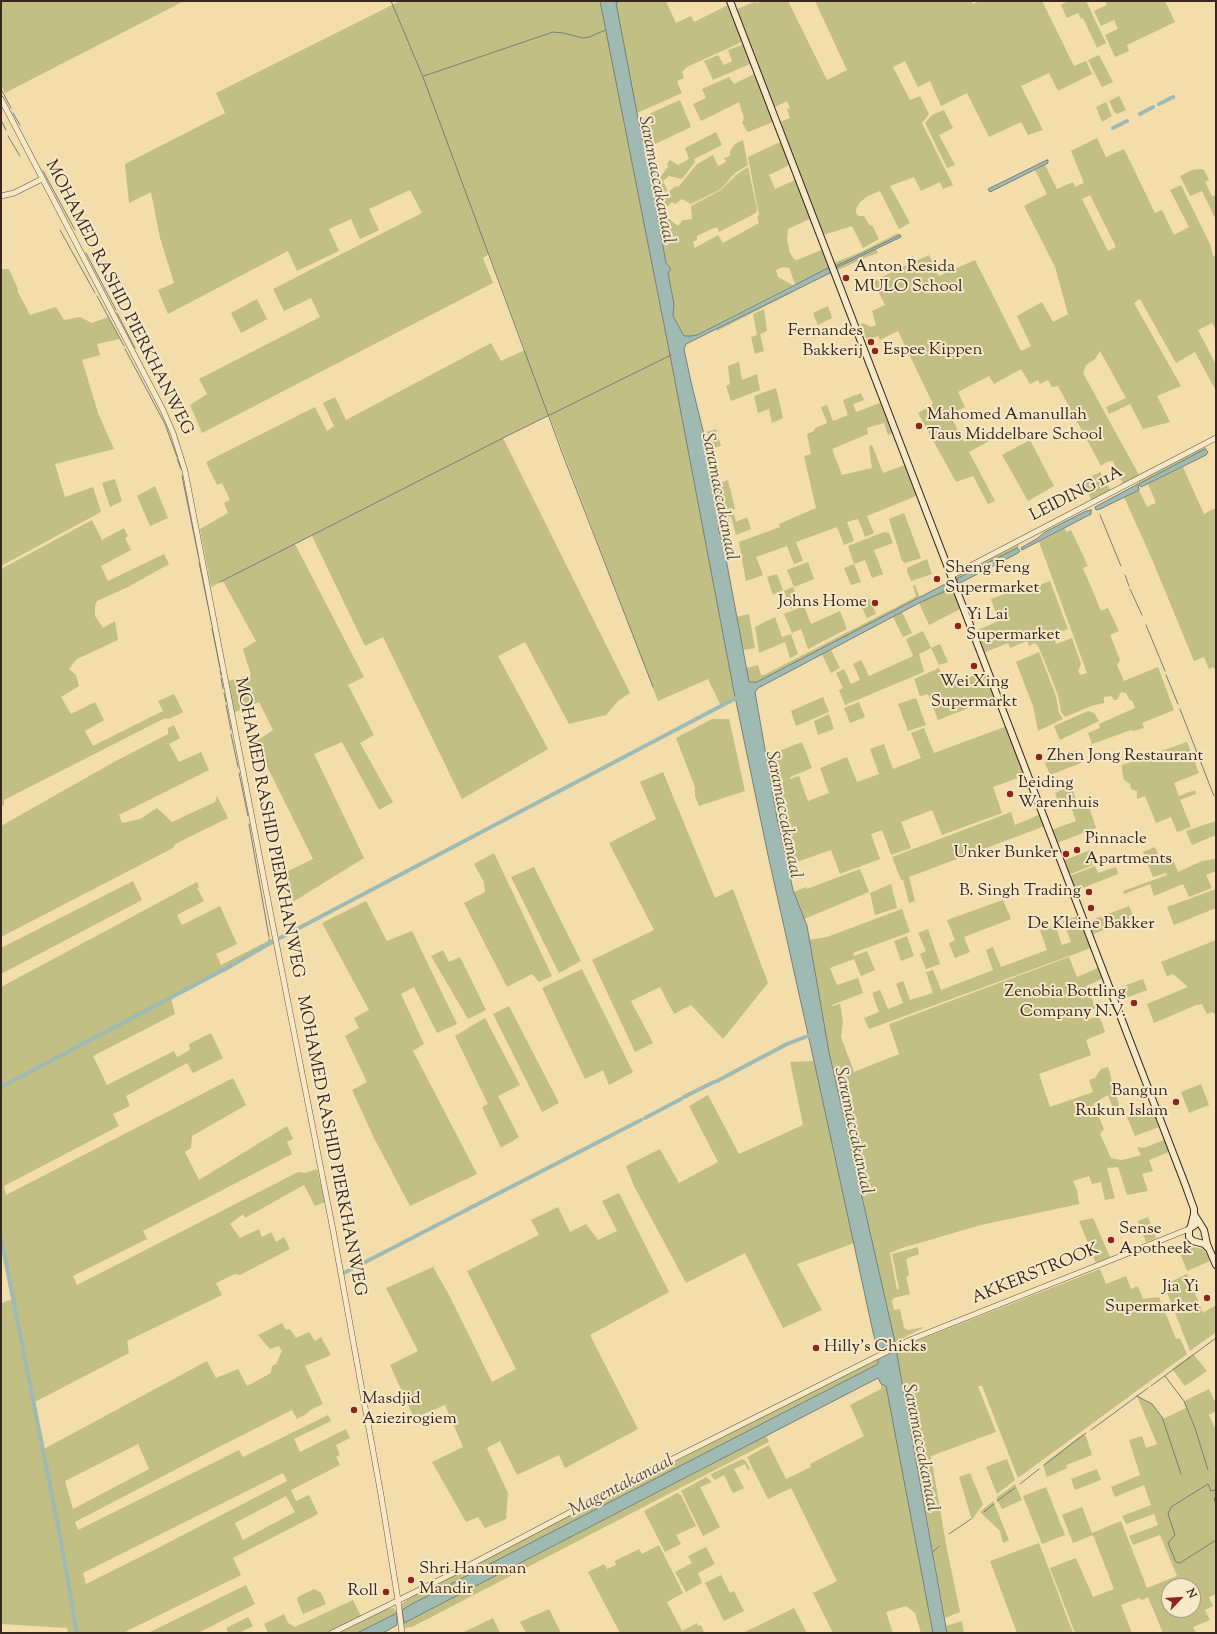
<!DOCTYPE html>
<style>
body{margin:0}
#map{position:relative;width:1217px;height:1634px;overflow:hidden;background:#f2ddab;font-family:"Sorts Mill Goudy",serif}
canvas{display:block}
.frame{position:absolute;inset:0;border:2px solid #38261f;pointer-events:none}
.north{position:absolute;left:1161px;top:1578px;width:40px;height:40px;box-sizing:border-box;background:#f7e9c8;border:1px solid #ab9b84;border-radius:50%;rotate:65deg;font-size:11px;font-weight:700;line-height:16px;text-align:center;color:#38261f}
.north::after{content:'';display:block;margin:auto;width:14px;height:18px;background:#8f2418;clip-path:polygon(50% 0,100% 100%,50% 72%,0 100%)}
</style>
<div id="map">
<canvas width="1217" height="1634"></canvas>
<div class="frame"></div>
<div class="north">N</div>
</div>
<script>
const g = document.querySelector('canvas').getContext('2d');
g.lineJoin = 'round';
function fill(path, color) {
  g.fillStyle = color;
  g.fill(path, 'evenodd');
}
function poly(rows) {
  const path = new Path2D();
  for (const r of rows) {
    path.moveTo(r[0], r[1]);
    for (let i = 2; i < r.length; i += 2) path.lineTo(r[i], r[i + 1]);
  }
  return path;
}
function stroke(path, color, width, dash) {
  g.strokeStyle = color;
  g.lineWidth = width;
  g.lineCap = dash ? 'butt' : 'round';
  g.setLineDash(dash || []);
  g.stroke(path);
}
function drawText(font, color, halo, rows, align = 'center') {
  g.font = font + ' "Sorts Mill Goudy",serif';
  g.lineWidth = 4;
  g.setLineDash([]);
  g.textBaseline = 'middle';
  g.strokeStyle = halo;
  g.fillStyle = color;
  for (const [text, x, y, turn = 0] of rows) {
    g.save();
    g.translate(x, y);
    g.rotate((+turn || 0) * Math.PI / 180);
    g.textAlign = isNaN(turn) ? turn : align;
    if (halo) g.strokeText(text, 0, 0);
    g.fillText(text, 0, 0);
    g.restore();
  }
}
fill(poly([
 [4,1,184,1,5,93,1,84,1,3],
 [400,1,600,1,670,355,735,698,721,706,708,679,658,701,549,415,503,438,630,693,618,701,606,715,569,724,525,642,498,656,548,749,462,799,383,637,365,646,312,536,295,544,364,677,348,685,374,735,360,743,393,802,379,810,342,742,314,754,364,858,291,903,286,872,313,859,255,742,273,730,259,702,233,713,228,681,251,675,243,649,256,641,223,581,211,587,200,529,228,513,224,503,230,500,222,483,217,485,206,462,315,407,327,431,334,426,323,403,335,397,346,420,491,343,501,361,525,350,489,254,483,258,493,283,202,433,190,405,207,394,199,379,320,317,311,298,284,311,273,289,422,213,410,190,369,209,379,230,360,239,351,219,329,229,339,251,297,271,288,251,168,314,158,290,174,283,160,238,151,192,129,203,125,164,225,113,216,93],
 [619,1,666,1,676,23,691,16,694,22,730,4,744,41,687,67,682,72,684,78,677,81,682,93,637,113,615,3],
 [763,1,788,1,827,80,847,70,815,1,971,1,973,4,979,1,1042,1,1074,66,1086,61,1092,74,1058,91,1049,73,1021,86,1043,130,1028,135,1021,122,989,137,967,93,941,106,930,81,918,87,905,61,893,67,910,100,920,96,929,114,922,123,953,185,943,189,940,182,921,191,914,177,890,186,910,223,899,229,880,191,868,196,860,202,856,209,856,213,859,216,864,216,870,226,872,225,879,239,863,248,852,226,823,235,779,122,790,118,787,109,790,108,787,101,773,108,737,12,737,9,755,2,758,3],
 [1068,1,1086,1,1106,43,1097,48,1083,18,1081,19,1078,13,1067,18,1061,5],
 [1105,1,1165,1,1175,22,1127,45,1129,51,1115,57,1105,35,1118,29,1114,20,1101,26,1094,11,1107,5],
 [744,44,752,63,713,80,704,61,718,55,724,65,732,61,728,50],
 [1099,55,1113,82,1102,87,1088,60],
 [756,73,773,122,748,132,742,123,744,118,739,102,701,121,693,104,706,98,702,89,729,77,734,84],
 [1119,96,1126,110,1117,114,1115,113,1109,101],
 [680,100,691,127,647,148,646,145,643,143,639,121,651,113],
 [1106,102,1112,116,1102,122,1096,107],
 [944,110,953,128,939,135,955,165,947,168,925,123,932,115],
 [716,132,722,145,694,159,695,162,682,179,669,176,663,181,668,192,676,186,678,187,697,164,713,155,718,166,726,162,724,158,730,156,730,151,735,144,743,140,748,165,735,173,721,189,691,204,682,199,675,204,672,202,666,208,668,218,678,226,683,220,692,219,691,206,721,190,736,175,748,167,757,209,756,213,719,232,717,227,709,230,697,236,697,240,693,242,695,248,718,235,723,243,759,223,757,216,759,215,748,157,782,141,791,164,769,175,775,189,797,179,812,218,788,229,787,240,790,253,794,259,797,260,824,249,830,268,795,284,789,268,783,267,776,270,778,277,793,285,696,335,691,336,684,336,673,316,674,304,668,273,671,269,666,263,650,180,655,175,661,176,668,167,667,164,670,160,678,165,689,159,685,148],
 [1097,138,1106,157,1124,149,1155,213,1162,210,1174,235,1189,227,1170,190,1181,185,1210,244,1213,256,1216,255,1216,330,1212,323,1198,330,1216,365,1216,391,1195,352,1176,363,1140,299,1134,303,1181,386,1157,396,1170,422,1143,429,1130,404,1109,414,1106,407,1126,398,1100,351,1095,359,1086,365,1083,373,1139,475,1123,484,1113,461,1107,462,1101,466,1058,386,1052,387,1048,380,1040,384,1038,380,1030,384,1021,369,994,384,989,376,958,392,965,407,950,415,964,442,986,431,991,440,969,452,995,501,988,504,973,476,956,482,918,413,933,404,898,331,880,340,878,336,867,340,861,324,863,323,871,327,876,325,872,311,885,305,873,281,929,255,939,276,975,260,1021,351,1031,346,1017,316,1042,302,1053,322,1068,314,1055,267,1024,206,1047,194,1035,170,1045,165,1057,189,1073,182,1075,187,1084,183,1071,151],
 [1090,195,1116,247,1108,251,1082,199],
 [1202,169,1204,170,1209,180,1205,182,1212,196,1216,195,1216,220,1202,191,1190,196,1180,176,1192,170],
 [898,233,900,235,836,266,838,268,876,249,878,253,867,257,836,271,834,265,836,262,861,252],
 [1,269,9,269,18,289,17,290,30,315,56,307,64,320,80,317,92,323,108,317,120,339,97,344,100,355,82,360,98,413,114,449,55,464,65,497,93,487,101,512,1,566],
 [795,289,795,291,717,331,717,328],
 [257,299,267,319,241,333,231,313],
 [828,306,832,318,818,325,813,313],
 [764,309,767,331,760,334,764,351,755,354,751,337,757,335,753,314],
 [739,362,742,380,757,374,760,390,731,401,726,386,730,384,728,366],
 [776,388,783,418,772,423,769,409,758,413,754,396],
 [861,393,864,400,853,404,856,412,880,403,893,433,888,435,884,423,867,428,868,434,832,449,842,475,872,468,869,446,872,445,883,473,905,465,916,496,867,516,874,533,865,537,858,519,847,522,854,541,844,545,837,527,796,542,803,561,794,564,787,546,756,557,763,575,746,581,739,542,780,527,779,524,816,508,804,456,811,454,807,434,814,431,815,428,827,423,821,407,827,405,833,421,848,415,843,400],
 [716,429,721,446,710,449,706,432],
 [1030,440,1054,486,1028,501,1002,455],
 [1204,446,1207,449,1205,449,1139,484,1138,481],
 [1183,467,1204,514,1216,508,1216,668,1214,669,1213,667,1209,669,1204,657,1194,661,1151,557,1124,497,1139,490,1147,507,1156,503,1148,484],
 [1100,472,1111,491,1091,500,1084,480],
 [115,479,122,501,110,507,102,483],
 [728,480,735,509,733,510,736,522,747,517,751,529,736,535,731,516,728,518,730,524,727,526,726,524,716,485],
 [155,486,168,518,150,526,137,496],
 [904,513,921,558,905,563,902,561,889,519],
 [92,520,102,540,124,528,128,536,125,538,131,550,101,566,108,581,164,554,169,564,128,587,97,601,95,606,95,616,103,628,115,621,118,640,77,659,69,669,76,675,79,686,61,697,71,714,95,702,104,720,85,731,93,746,163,711,158,701,174,694,183,712,169,719,165,718,4,800,4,805,1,807,1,569],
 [1065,528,1066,532,1071,530,1088,566,1083,568,1101,611,1108,608,1119,631,1110,635,1120,660,1117,665,1124,681,1158,667,1174,710,1142,723,1144,728,1134,731,1131,730,1092,744,1088,733,1100,728,1099,724,1135,708,1132,700,1130,701,1126,693,1121,692,1117,700,1114,700,1111,696,1104,697,1104,703,1091,706,1065,717,1061,712,1058,695,1040,650,1037,645,1034,643,1029,646,1027,641,1010,648,1008,643,983,653,975,631,999,621,991,599,1021,588,1022,592,1050,581,1068,629,1053,635,1056,644,1072,638,1081,664,1078,671,1080,675,1087,673,1039,542],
 [884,532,889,533,893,543,874,550,883,574,872,578,865,560,854,564,848,546],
 [1018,545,1019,549,1017,548,956,581,955,578,960,574],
 [927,559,932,574,911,581,907,571,907,568],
 [808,562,814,579,794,587,787,570],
 [854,564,861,582,851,585,844,568],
 [777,574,783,590,773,595,767,577],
 [915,585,920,598,757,682,749,682,746,668,758,665,761,675,764,675,910,600,916,596,913,586],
 [953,586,960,609,929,625,919,603,952,588],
 [793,587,800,605,791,609,784,591],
 [870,599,876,614,867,618,860,603],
 [804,606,811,624,840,611,847,629,808,649,801,629,792,633,784,614],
 [902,612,912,633,903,637,893,617],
 [749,614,755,648,743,650,736,617],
 [775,617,782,637,791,634,798,654,790,658,785,642,759,653,755,627],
 [923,631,931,648,940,644,948,662,939,665,931,648,919,654,924,672,845,705,839,690,843,688,836,673,844,669,851,684,860,680,853,664,861,660,869,676,913,656,906,639],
 [831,650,840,668,831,673,822,654],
 [1039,652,1056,696,1059,713,1063,719,1038,731,1033,706,1016,662],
 [939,668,947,686,985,671,995,696,994,698,938,720,928,694,920,696,914,679],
 [823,697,829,712,796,726,791,711],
 [916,698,926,725,908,731,898,704],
 [859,702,865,717,850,723,844,708],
 [1088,711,1094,713,1099,721,1060,740,1054,726],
 [829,714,834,729,818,735,814,721],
 [712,719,729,719,745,791,699,806,695,796,695,787,676,738],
 [174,725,180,738,169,744,179,762,201,752,209,770,119,815,122,823,140,819,157,808,172,822,215,802,217,796,228,818,175,844,173,848,1,937,1,826,114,762,168,734,168,728],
 [1007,726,1026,775,993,787,1002,813,942,835,932,810,901,822,911,848,891,855,882,830,871,834,880,859,840,874,831,850,788,865,776,813,766,756,802,742,812,768,790,777,790,779,799,776,808,801,829,793,820,768,847,757,857,782,879,774,870,749,884,744,893,769,921,758,911,733,924,728,934,753],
 [1187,742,1199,773,1174,783,1179,796,1195,790,1196,794,1180,800,1191,827,1177,832,1171,817,1156,823,1145,796,1137,799,1137,791,1131,789,1130,784,1124,780,1122,771,1122,765],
 [1077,750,1081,763,1050,775,1045,763],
 [663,772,715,898,733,889,768,983,723,1039,691,1005,674,1014,660,987,631,1001,653,1043,635,1052,592,960,654,930,609,843,656,819,640,782],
 [1071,786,1076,800,1060,806,1055,793],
 [1087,801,1096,828,1057,843,1051,830,1076,821,1071,807],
 [1011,812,1015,825,1041,814,1045,826,909,877,915,901,909,903,903,880,901,880,892,857],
 [1216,821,1216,835,1192,845,1186,831],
 [1155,847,1160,859,1171,855,1178,872,1202,861,1215,859,1216,871,1206,875,1212,888,1189,897,1183,884,1154,896,1150,884,1124,894,1123,891,1167,875,1166,873,1153,877,1143,852],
 [1090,850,1096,864,1068,875,1063,861],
 [494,853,552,976,539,982,532,974,507,987,464,903,485,892,484,882,474,864],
 [1095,866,1098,873,1116,867,1118,874,1075,891,1070,876],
 [534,867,581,961,559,973,511,877],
 [860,869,869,892,804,919,794,892,806,887,807,889],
 [133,881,142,900,1,974,1,948],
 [197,882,199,887,197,888,204,901,177,915,182,925,220,906,237,944,216,954,221,965,272,939,274,943,224,972,223,970,171,998,175,1014,93,1056,107,1085,174,1051,177,1057,190,1050,189,1044,211,1033,223,1058,193,1073,187,1063,126,1096,130,1106,113,1114,119,1126,4,1186,6,1195,233,1078,246,1105,192,1136,191,1148,185,1152,199,1180,287,1126,293,1139,287,1142,292,1154,143,1231,147,1239,73,1276,77,1285,298,1172,305,1173,317,1169,325,1202,315,1206,304,1185,245,1218,243,1214,230,1224,240,1238,259,1229,262,1237,271,1232,276,1242,284,1237,290,1249,240,1275,235,1274,216,1283,222,1295,127,1341,129,1353,33,1403,42,1450,207,1361,216,1378,238,1369,247,1386,271,1373,272,1366,276,1364,282,1351,279,1346,270,1349,258,1335,282,1323,286,1330,290,1329,296,1338,309,1332,315,1341,321,1337,331,1355,305,1366,323,1404,312,1409,306,1414,297,1419,292,1410,211,1451,75,1522,78,1530,239,1450,243,1457,328,1415,331,1421,294,1439,300,1452,346,1429,350,1438,336,1445,340,1455,336,1457,340,1465,291,1490,296,1501,309,1495,318,1514,233,1558,241,1575,123,1633,68,1633,67,1628,1,1624,1,1303,13,1299,3,1250,1,1250,1,987],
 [138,1444,149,1469,73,1509,65,1481],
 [283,1473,287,1481,158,1548,86,1584,83,1573],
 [286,1496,295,1512,243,1540,235,1523],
 [891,884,897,908,875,915,870,893],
 [1216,889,1216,908,1174,925,1167,907],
 [1003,900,1011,919,964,937,970,952,955,958,949,943,955,940,947,920],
 [366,901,387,941,412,931,457,1024,437,1033,414,987,401,994,424,1044,413,1051,477,1174,410,1206,374,1138,352,1090,367,1082,345,1036,359,1028,354,1018,369,1010,322,923],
 [1129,906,1134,918,1091,935,1087,922],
 [902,909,910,932,853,953,854,956,867,951,875,970,861,976,854,959,830,968,837,985,858,978,863,993,832,1005,833,1006,840,1004,843,1021,841,1037,854,1072,899,1054,889,1024,1069,957,1077,977,1100,967,1104,978,1086,986,1096,1008,1086,1012,1090,1019,1099,1015,1105,1032,1086,1040,1091,1055,1039,1074,1050,1107,1093,1092,1089,1080,1095,1078,1101,1069,1108,1067,1119,1105,1113,1108,1108,1095,1093,1104,1104,1129,1100,1134,1111,1158,1121,1160,1131,1158,1141,1155,1137,1147,1144,1148,1164,1140,1169,1152,1149,1160,1153,1171,1142,1174,1148,1191,1127,1195,1118,1167,1107,1168,1115,1198,1105,1200,1101,1182,1092,1184,1089,1176,1073,1181,1077,1190,1079,1204,981,1225,902,1248,890,1253,897,1290,899,1289,892,1254,918,1247,919,1254,906,1259,909,1275,906,1277,910,1294,894,1298,892,1301,894,1310,900,1309,904,1328,908,1330,925,1327,895,1342,829,1052,809,940,827,937],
 [1078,916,1092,946,1091,948,869,1029,864,1018,879,1012,872,993,880,990,888,1009,903,1003,896,984,903,981,910,1000,933,993,926,972,933,970,941,990,993,970,986,950,993,947,1001,967,1047,950,1040,930,1055,925,1062,945,1071,942,1063,921],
 [928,929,940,964,926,969,920,954,926,951,918,933],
 [907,936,914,956,901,961,894,941],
 [1216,940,1216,1015,1212,1012,1207,1014,1202,1004,1196,1005,1154,1023,1147,1004,1188,987,1173,974,1167,976,1161,962],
 [443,950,449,962,460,957,486,1010,468,1019,431,956],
 [582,969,633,1072,609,1085,603,1070,585,1079,542,988],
 [1143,979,1147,990,1123,999,1121,996,1116,998,1113,990],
 [509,1006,559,1103,542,1112,493,1014],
 [485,1018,520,1085,498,1096,519,1137,501,1148,482,1107,488,1104,455,1036],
 [814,1061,854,1243,797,1264,822,1310,783,1328,745,1253,686,1283,634,1186,626,1166,660,1149,679,1183,718,1162,689,1106,708,1095,739,1154,803,1125,790,1062],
 [1201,1084,1209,1105,1189,1113,1181,1092],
 [1151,1108,1159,1127,1135,1136,1127,1117],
 [619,1193,669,1292,590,1335,638,1429,565,1468,559,1455,517,1475,500,1441,487,1448,508,1493,506,1519,485,1528,478,1517,466,1522,432,1462,463,1447,445,1405,414,1418,390,1365,418,1351,386,1288,433,1267,449,1295,492,1382,516,1369,467,1271,539,1235,531,1220,558,1207,570,1232,586,1224,598,1240,617,1231,602,1201],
 [1148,1217,1156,1238,1146,1242,1138,1221],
 [1093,1218,1110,1257,1096,1263,1079,1221],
 [1187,1243,1192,1247,1202,1249,1207,1254,1210,1261,1187,1271,1180,1253,1186,1251],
 [1100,1269,1106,1284,1126,1276,1131,1289,1138,1286,1143,1299,1159,1297,1176,1339,1180,1338,1187,1354,1018,1478,982,1386,978,1386,996,1432,931,1456,946,1544,960,1612,945,1618,896,1349],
 [1187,1274,1203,1313,1216,1305,1216,1332,1190,1351,1164,1285],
 [1193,1354,1207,1371,1185,1386,1172,1369],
 [878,1358,878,1364,402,1610,402,1604,410,1597],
 [881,1384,886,1386,933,1633,921,1633,915,1613,906,1606,886,1612,893,1633,833,1633,813,1593,837,1581,791,1488,768,1499,747,1457,769,1445,786,1479,811,1467,810,1464,864,1436,850,1405,881,1389],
 [1209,1389,1216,1404,1216,1411,1209,1415,1216,1430,1216,1594,1209,1597,1213,1606,1205,1610,1210,1620,1193,1627,1196,1633,1163,1633,1148,1597,1142,1600,1139,1598,1121,1605,1132,1633,1075,1633,1050,1568,1076,1558,1093,1597,1114,1589,1093,1535,1073,1543,1062,1515,1082,1507,1092,1533,1121,1521,1147,1588,1177,1576,1160,1535,1133,1545,1129,1536,1158,1525,1154,1514,1126,1524,1122,1516,1151,1505,1144,1485,1115,1497,1111,1487,1140,1475,1129,1440,1142,1436,1146,1448,1157,1444,1137,1396,1152,1404,1163,1419,1186,1408,1184,1401],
 [1169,1586,1193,1586,1193,1610,1169,1610],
 [1083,1434,1086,1436,1092,1455,1066,1465,1067,1468,1047,1477,1043,1465,1044,1464],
 [766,1436,769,1442,412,1627,404,1628,404,1623],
 [742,1459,746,1461,750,1469,748,1470,745,1464,734,1469,744,1488,733,1493,724,1475,715,1480,712,1477,711,1474],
 [1007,1459,1015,1480,997,1494,986,1467],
 [1097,1469,1101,1480,1075,1490,1071,1479],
 [970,1473,983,1504,972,1520,959,1477],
 [706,1477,712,1482,700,1487,720,1527,703,1536,681,1491],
 [1015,1484,1022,1500,1002,1509,996,1498],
 [1046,1487,1065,1535,1042,1544,1023,1496],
 [677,1493,681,1495,696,1526,676,1535,681,1544,665,1552,644,1511],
 [993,1501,1009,1540,1003,1543,1000,1531,980,1512],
 [1039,1543,1073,1633,1017,1633,990,1561],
 [659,1545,683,1593,667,1602,682,1631,697,1623,698,1626,701,1625,704,1632,702,1633,620,1633,588,1572,604,1564,607,1569,616,1565,615,1561,639,1549,642,1554],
 [706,1547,715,1564,698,1573,702,1583,686,1592,675,1572,692,1563,688,1556],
 [721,1575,730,1593,734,1591,744,1611,724,1621,705,1583],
 [246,1585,255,1604,198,1633,148,1633],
 [314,1589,321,1593,326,1604,303,1614,297,1600,298,1597],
 [353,1600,361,1616,327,1633,268,1633,264,1624,284,1614,288,1623,295,1627],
 [394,1608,397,1613,357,1633,338,1633,386,1609],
 [794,1608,807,1633,743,1633,782,1614],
 [549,1609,561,1633,526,1633,520,1622],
 [248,1617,253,1626,239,1633,228,1633,226,1628],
 [493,1618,500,1633,462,1633],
 [962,1621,964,1633,947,1633,946,1626]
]), '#c1bf84');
const water = poly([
 [600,1,619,1,616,3,637,113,643,143,646,145,655,175,651,180,666,263,671,269,668,273,674,304,673,316,684,336,691,336,697,335,828,268,830,268,832,272,690,342,686,344,684,349,691,382,726,524,718,528,723,543,749,682,757,682,951,581,953,586,952,588,919,603,758,688,755,692,776,813,793,890,807,926,829,1052,895,1342,878,1350,873,1332,814,1061,768,855,733,687,670,355,600,1],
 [1047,160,1048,160,1048,163,990,192,988,189,1047,160],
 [900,235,901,237,899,238,836,268,836,266,900,235],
 [1205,449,1208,452,1206,455,1141,487,1139,484,1205,449],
 [1138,484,1139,490,1100,509,1096,510,1095,507,1138,484],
 [1091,510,1091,514,1022,550,1021,548,1038,538,1045,532,1086,511,1091,510],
 [1017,548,1020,551,1018,553,958,584,957,583,956,581,958,578,1017,548],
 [896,1349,947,1633,933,1633,886,1386,881,1384,878,1378,404,1623,402,1610,412,1604,878,1364,878,1358,896,1349],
 [397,1613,397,1625,383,1633,357,1633,397,1613]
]);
fill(water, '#9ebab3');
stroke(water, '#757f78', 1);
stroke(poly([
 [391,1,423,77,563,455,653,687],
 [424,76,553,32,563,33,583,38,590,37,596,34,606,30],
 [1,89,11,108],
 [13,113,20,125],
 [1,120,6,130],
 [8,136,20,156],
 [43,171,75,230],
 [60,230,95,293],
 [86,253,116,310],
 [97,296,124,346],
 [117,313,135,348],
 [125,349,165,424,177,457],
 [177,459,181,469],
 [182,476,199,559],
 [1100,515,1121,566],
 [199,562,212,625],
 [1125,575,1129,586],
 [220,582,503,438,671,355],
 [1130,589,1142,615],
 [1146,625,1165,671],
 [212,628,220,668],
 [220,671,221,675],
 [1166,675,1178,704],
 [221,678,223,689],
 [224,693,226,702],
 [226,705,231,730],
 [1180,709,1214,796],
 [231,734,238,767],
 [239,773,248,816],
 [249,824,269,937],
 [269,939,270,943],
 [1165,1376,1184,1401,1195,1428,1208,1470],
 [1151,1386,1216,1338],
 [1137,1396,1152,1404,1162,1417,1181,1474],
 [1091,1430,1148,1388],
 [1044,1465,1086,1433],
 [1020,1484,1039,1469],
 [1216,1490,1211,1491,1208,1484,1171,1507,1168,1514,1175,1535,1168,1543,1176,1562,1180,1563,1216,1540],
 [1214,1498,1216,1504],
 [997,1501,1015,1488],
 [984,1512,994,1504],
 [949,1534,971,1519],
 [932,1553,939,1546]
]), '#757f78', 1);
stroke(poly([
 [1159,104,1173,97],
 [1140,114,1153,107],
 [1113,128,1127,121],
 [280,938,740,696],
 [717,1081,787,1044,813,1034],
 [1,1087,227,968,272,942],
 [684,1097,714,1082],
 [645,1118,681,1099],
 [1,1238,60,1536,77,1633],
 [344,1273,641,1120]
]), '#9ebab3', 4);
const tertiary = poly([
 [1,99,163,410,173,433,185,471,271,916,333,1230,381,1495,398,1600,402,1633],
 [1,196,14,193,42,179],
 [951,576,1216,438],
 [332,1633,470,1565,645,1473,910,1340,1189,1229]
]);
const secondary = poly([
 [730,1,1185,1184,1194,1209,1194,1214,1191,1226],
 [1194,1214,1204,1230,1207,1244,1216,1265],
 [1195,1225,1189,1229,1189,1237,1193,1241,1204,1244,1208,1248]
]);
stroke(tertiary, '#665442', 6);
stroke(secondary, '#38261f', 8);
stroke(tertiary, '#f7e9c8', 5);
stroke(secondary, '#f7e9c8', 6);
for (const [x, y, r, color] of [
 [846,278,4,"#8f2418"],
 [871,342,4,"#8f2418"],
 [875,351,4,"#8f2418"],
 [919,426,4,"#8f2418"],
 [937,579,4,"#8f2418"],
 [875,603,4,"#8f2418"],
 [958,626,4,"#8f2418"],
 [974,666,4,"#8f2418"],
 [1039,757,4,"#8f2418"],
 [1010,794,4,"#8f2418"],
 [1077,850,4,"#8f2418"],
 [1066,854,4,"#8f2418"],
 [1089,892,4,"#8f2418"],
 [1091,908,4,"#8f2418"],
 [1134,1003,4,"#8f2418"],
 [1176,1102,4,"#8f2418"],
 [1111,1240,4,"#8f2418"],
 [1207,1298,4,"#8f2418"],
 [816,1348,4,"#8f2418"],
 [354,1410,4,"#8f2418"],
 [411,1580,4,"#8f2418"],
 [386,1592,4,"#8f2418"]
]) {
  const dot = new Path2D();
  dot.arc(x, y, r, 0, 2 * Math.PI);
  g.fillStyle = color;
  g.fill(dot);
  stroke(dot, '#f7e9c8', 1.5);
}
drawText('17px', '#38261f', '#f7e9c8', [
 ["Anton Resida",854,268],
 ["MULO School",854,288],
 ["Fernandes",863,332,"right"],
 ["Bakkerij",863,352,"right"],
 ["Espee Kippen",883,351],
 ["Mahomed Amanullah",927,416],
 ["Taus Middelbare School",927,436],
 ["Sheng Feng",945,569],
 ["Supermarket",945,589],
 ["Johns Home",867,603,"right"],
 ["Yi Lai",966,616],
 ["Supermarket",966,636],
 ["Wei Xing",974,683,"center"],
 ["Supermarkt",974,703,"center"],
 ["Zhen Jong Restaurant",1047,757],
 ["Leiding",1018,784],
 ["Warenhuis",1018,804],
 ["Pinnacle",1085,840],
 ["Apartments",1085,860],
 ["Unker Bunker",1058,854,"right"],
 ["B. Singh Trading",1081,892,"right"],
 ["De Kleine Bakker",1091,925,"center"],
 ["Zenobia Bottling",1126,993,"right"],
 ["Company N.V.",1126,1013,"right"],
 ["Bangun",1168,1092,"right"],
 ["Rukun Islam",1168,1112,"right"],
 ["Sense",1119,1230],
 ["Apotheek",1119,1250],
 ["Jia Yi",1199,1288,"right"],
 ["Supermarket",1199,1308,"right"],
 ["Hilly's Chicks",824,1348],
 ["Masdjid",362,1400],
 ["Aziezirogiem",362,1420],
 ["Shri Hanuman",419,1570],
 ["Mandir",419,1590],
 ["Roll",378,1592,"right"]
], 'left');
drawText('17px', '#38261f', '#f7e9c8', [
 ["MOHAMED RASHID PIERKHANWEG",118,298,63],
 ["LEIDING 11A",1077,495,-27],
 ["MOHAMED RASHID PIERKHANWEG",268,828,79],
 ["MOHAMED RASHID PIERKHANWEG",330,1146,79],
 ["AKKERSTROOK",1036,1275,-22]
]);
drawText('italic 18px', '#524b44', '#f7e9c8', [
 ["Saramaccakanaal",655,180,79],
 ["Saramaccakanaal",718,497,79],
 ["Saramaccakanaal",782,815,79],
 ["Saramaccakanaal",852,1131,78],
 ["Saramaccakanaal",919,1448,79],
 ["Magentakanaal",622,1487,-27]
]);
</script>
